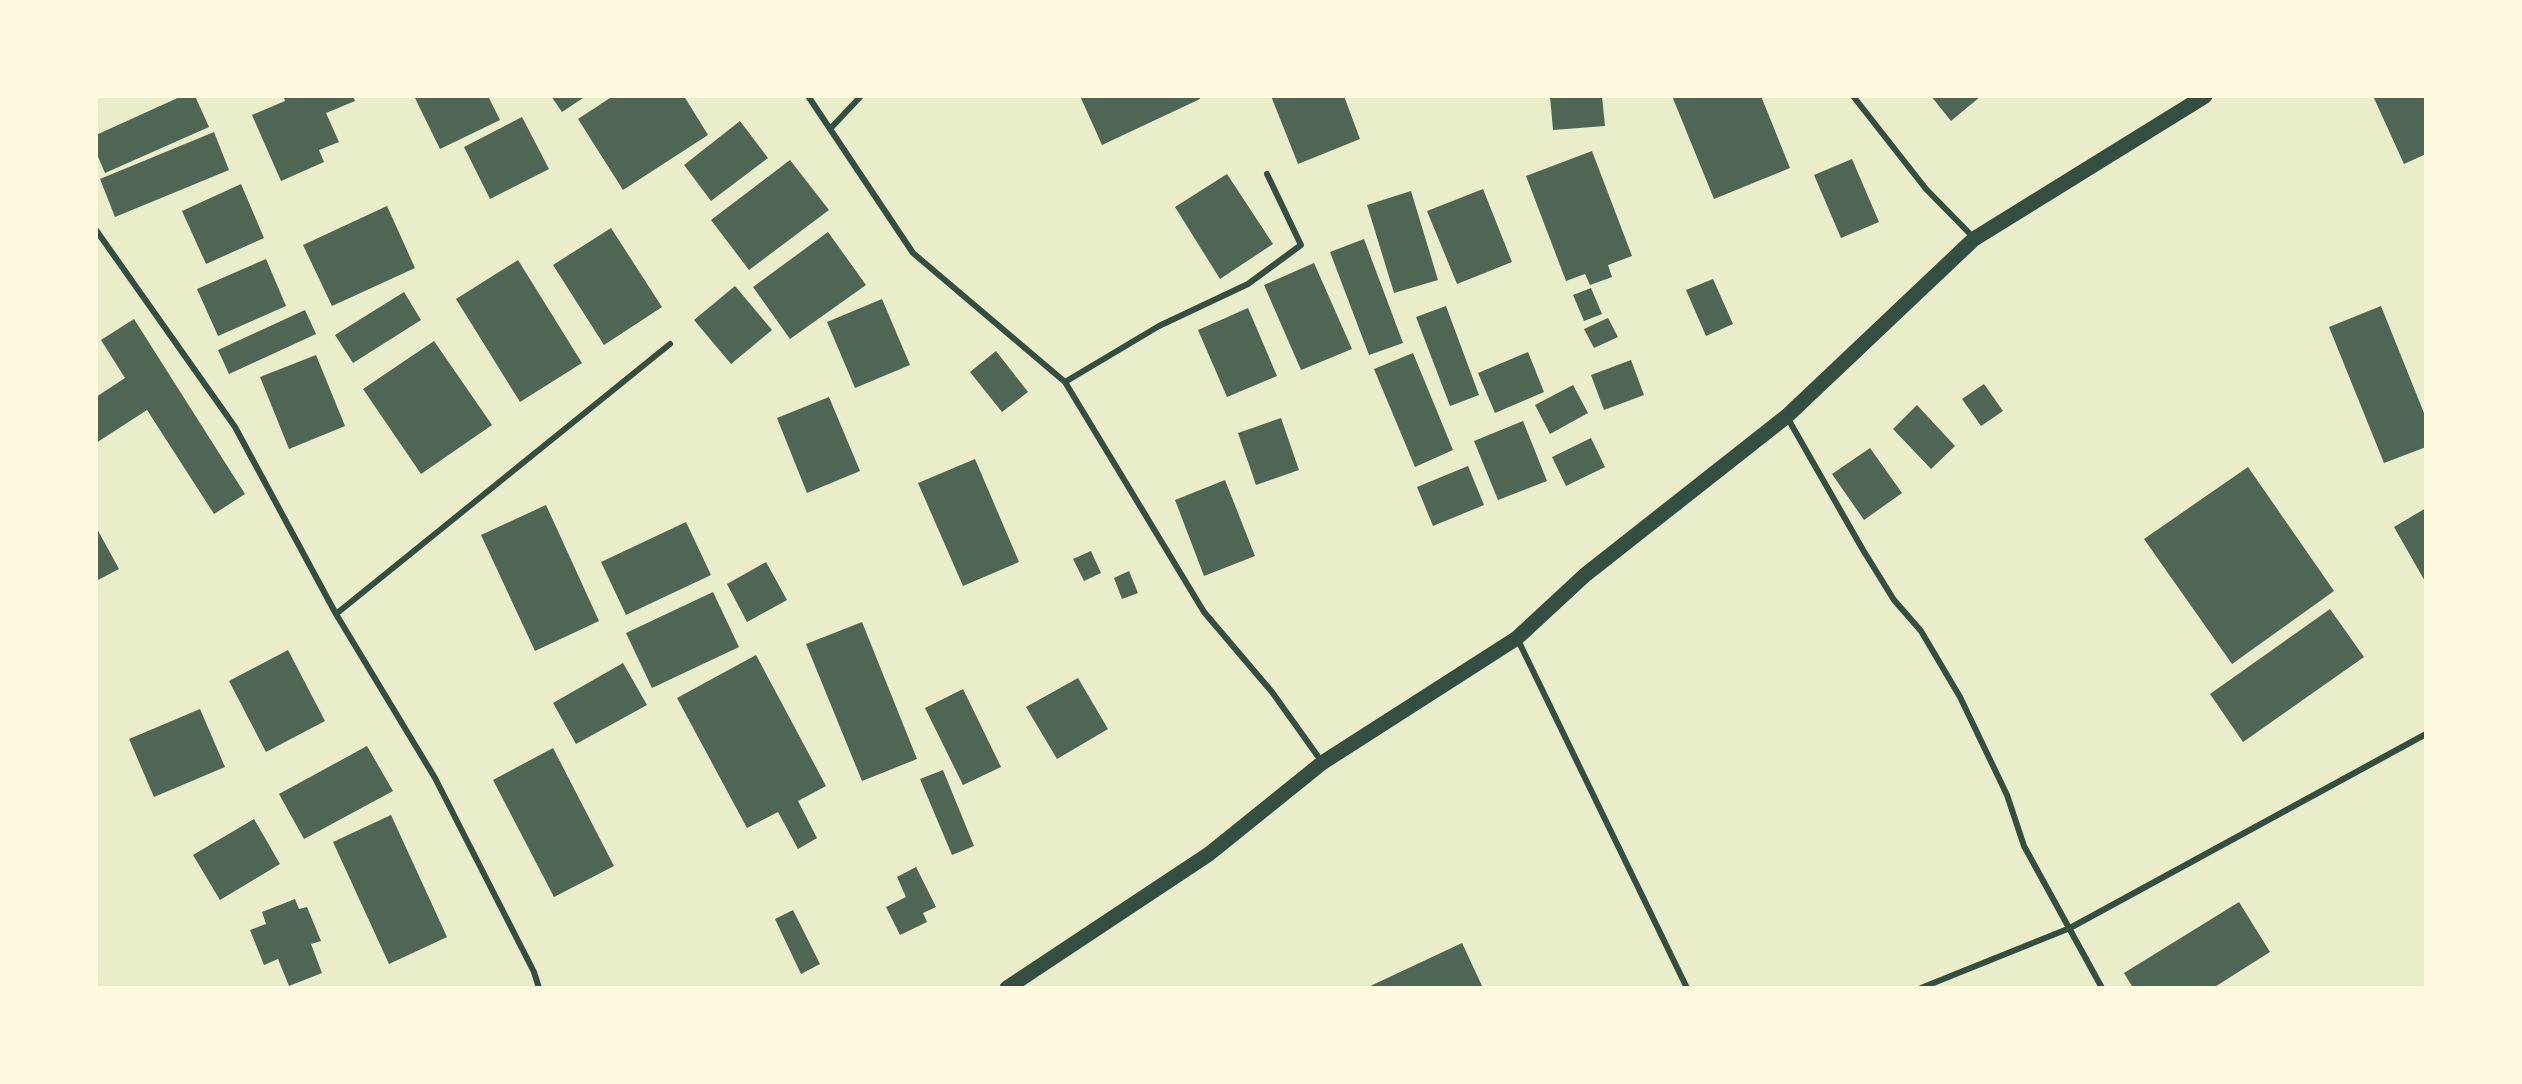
<!DOCTYPE html>
<style>
body{margin:0}
#map{position:relative;width:2522px;height:1084px;overflow:hidden;background:#e9edc9;font-family:"Titillium Web",sans-serif}
canvas{display:block}
.frame{position:absolute;inset:0;border:98px solid #fefae0;pointer-events:none}
</style>
<div id="map">
<canvas width="2522" height="1084"></canvas>
<div class="frame"></div>
</div>
<script>
const g = document.querySelector('canvas').getContext('2d');
g.lineJoin = 'round';
function fill(path, color) {
  g.fillStyle = color;
  g.fill(path, 'evenodd');
}
function poly(rows) {
  const path = new Path2D();
  for (const r of rows) {
    path.moveTo(r[0], r[1]);
    for (let i = 2; i < r.length; i += 2) path.lineTo(r[i], r[i + 1]);
  }
  return path;
}
function stroke(path, color, width, dash) {
  g.strokeStyle = color;
  g.lineWidth = width;
  g.lineCap = dash ? 'butt' : 'round';
  g.setLineDash(dash || []);
  g.stroke(path);
}
fill(poly([
 [182,96,195,96,209,127,105,173,96,152,96,135],
 [289,96,353,96,355,101,326,113,339,142,319,150,324,162,281,181,252,115,285,101,284,98],
 [414,96,488,96,500,120,440,149],
 [551,96,586,96,562,112],
 [613,96,684,96,708,135,623,190,578,119],
 [1080,96,1199,96,1200,99,1102,145],
 [1271,96,1344,96,1360,139,1298,164],
 [1550,96,1602,96,1605,126,1553,130],
 [1672,96,1761,96,1790,168,1714,199],
 [1931,96,1981,96,1951,121],
 [2373,96,2426,96,2426,154,2404,164],
 [522,117,549,169,490,199,464,147],
 [740,121,768,158,711,201,684,165],
 [214,132,229,170,115,217,100,179],
 [1592,151,1632,256,1608,265,1612,277,1590,285,1585,274,1566,281,1526,176],
 [1852,159,1879,222,1841,238,1814,175],
 [790,160,829,210,749,270,711,220],
 [1227,174,1273,244,1220,279,1175,207],
 [241,184,264,238,206,264,182,211],
 [1483,189,1512,262,1457,284,1427,211],
 [1411,191,1438,280,1394,293,1367,205],
 [387,206,415,268,332,306,303,245],
 [611,228,662,307,604,345,553,265],
 [828,232,866,285,790,339,753,287],
 [1364,239,1403,343,1369,355,1330,252],
 [266,259,286,306,218,336,197,289],
 [518,260,582,363,520,402,456,299],
 [1314,263,1352,349,1301,370,1264,285],
 [1713,279,1733,324,1706,336,1686,290],
 [735,286,772,330,731,364,694,320],
 [1591,288,1602,314,1584,321,1573,295],
 [404,292,421,320,353,363,335,335],
 [882,299,910,365,855,388,827,322],
 [1446,306,1479,395,1450,406,1416,317],
 [2381,306,2426,418,2426,447,2384,463,2329,327],
 [1248,308,1277,376,1227,397,1198,330],
 [305,310,316,334,229,374,218,350],
 [1608,318,1618,337,1594,348,1584,329],
 [134,319,245,494,214,514,147,410,96,443,96,397,125,378,101,340],
 [434,341,492,425,421,474,363,389],
 [996,351,1028,392,1002,412,970,372],
 [1528,352,1544,392,1495,413,1478,373],
 [1413,353,1453,450,1415,467,1374,369],
 [316,355,345,426,289,449,260,377],
 [1631,360,1644,395,1604,410,1591,375],
 [1984,384,2003,411,1981,426,1962,399],
 [1573,385,1588,413,1550,434,1535,405],
 [829,397,860,471,807,493,777,418],
 [1917,405,1955,446,1931,469,1893,429],
 [1281,418,1299,470,1256,485,1238,433],
 [1523,421,1547,481,1498,500,1474,441],
 [1591,438,1605,467,1566,486,1552,457],
 [1870,448,1902,493,1864,520,1832,474],
 [975,459,1019,562,963,586,918,483],
 [1468,466,1484,505,1433,526,1417,487],
 [2248,467,2334,591,2232,664,2144,539],
 [1225,480,1255,556,1204,576,1175,500],
 [546,505,599,621,535,651,481,535],
 [2426,508,2426,583,2394,527],
 [686,522,711,575,626,615,601,562],
 [96,527,119,569,96,581],
 [1091,551,1101,573,1084,581,1073,559],
 [766,562,787,600,747,622,727,584],
 [1129,571,1138,593,1122,599,1114,578],
 [713,592,739,647,652,688,626,633],
 [2330,609,2364,657,2243,742,2210,694],
 [862,622,917,759,862,781,806,644],
 [288,650,325,721,266,752,229,681],
 [756,655,826,786,798,801,817,838,798,849,778,812,747,828,677,698],
 [623,663,647,705,576,744,553,703],
 [1078,678,1108,729,1057,759,1026,707],
 [963,689,1001,767,963,785,925,708],
 [200,709,225,767,154,797,129,739],
 [367,746,393,791,304,839,279,794],
 [553,748,614,866,554,897,493,780],
 [943,770,974,846,952,855,920,779],
 [391,815,447,937,389,964,333,842],
 [254,819,280,864,220,900,193,855],
 [916,867,936,907,923,913,927,922,900,935,886,907,906,897,897,877],
 [295,899,299,909,307,907,321,941,311,944,322,973,289,986,278,959,264,965,250,930,266,924,262,912],
 [2239,902,2270,952,2213,988,2133,988,2124,973],
 [793,910,820,964,801,974,775,919],
 [1462,943,1483,988,1366,988]
]), '#4f6655');
stroke(poly([
 [808,96,913,253,1065,382,1204,612,1272,692,1322,762],
 [1853,96,1926,189,1974,238],
 [830,129,861,96],
 [96,230,235,427,336,614,435,778,534,972,539,988],
 [1065,382,1159,326,1248,284,1301,245,1267,174],
 [1787,417,1863,550,1894,600,1921,631,1960,697,2007,795,2024,846,2102,988],
 [336,614,670,344],
 [1517,638,1687,988],
 [1921,988,2070,928,2426,734]
]), '#344e41', 6);
stroke(poly([
 [1007,988,1209,854,1322,763,1517,638,1585,575,1787,416,1974,239,2205,96]
]), '#344e41', 15);
</script>
